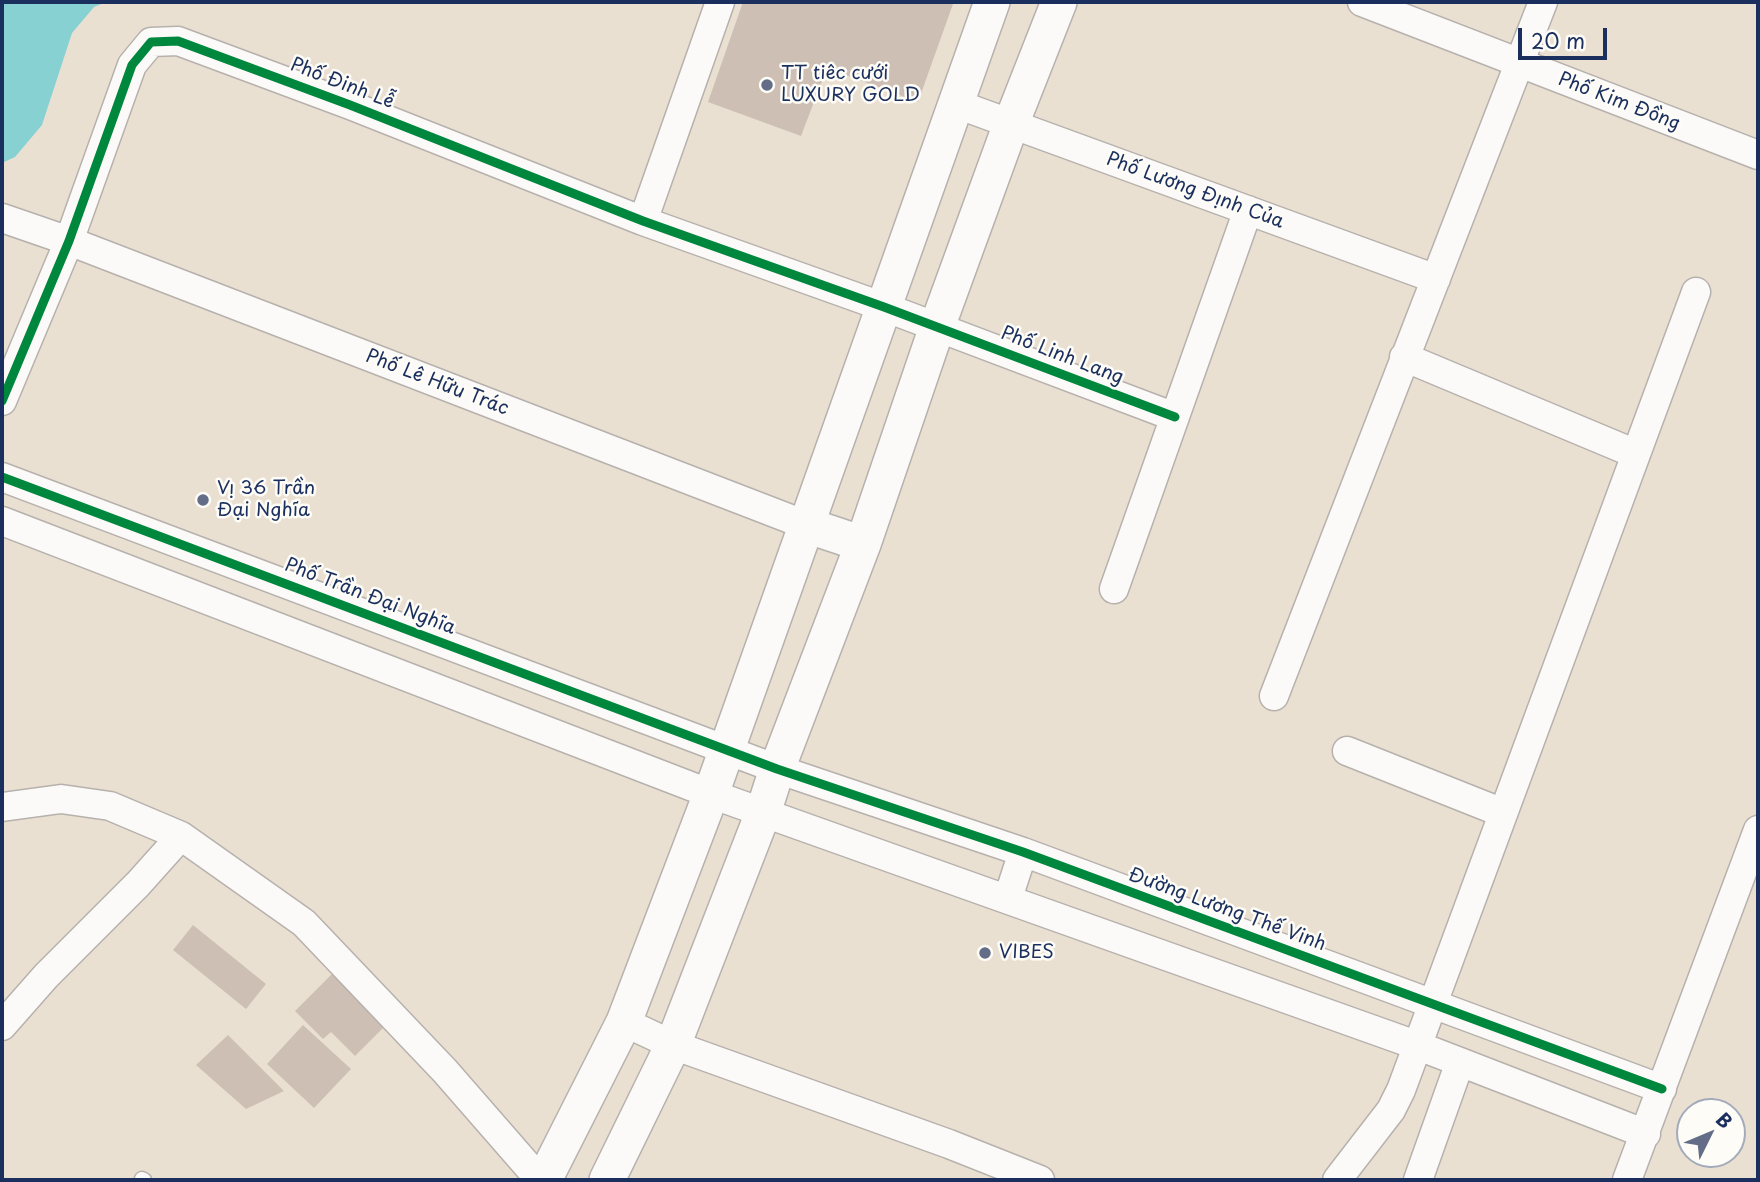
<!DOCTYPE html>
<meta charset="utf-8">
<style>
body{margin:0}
#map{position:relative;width:1760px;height:1182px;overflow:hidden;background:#eae0d2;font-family:"Playpen Sans",sans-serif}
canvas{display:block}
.frame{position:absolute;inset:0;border:4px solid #1b2f5e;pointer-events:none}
.north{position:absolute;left:1676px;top:1098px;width:70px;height:70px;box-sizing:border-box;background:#fdfcf7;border:2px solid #a3aaba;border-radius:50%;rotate:47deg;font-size:19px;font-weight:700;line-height:28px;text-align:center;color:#1b2f5e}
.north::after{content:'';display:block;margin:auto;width:24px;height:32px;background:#636d87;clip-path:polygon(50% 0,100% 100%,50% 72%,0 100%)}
.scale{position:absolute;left:1518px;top:28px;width:89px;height:32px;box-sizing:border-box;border:4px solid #1b2f5e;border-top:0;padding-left:9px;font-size:21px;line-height:24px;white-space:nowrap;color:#1b2f5e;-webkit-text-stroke:5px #fdfcf7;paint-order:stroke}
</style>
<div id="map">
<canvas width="1760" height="1182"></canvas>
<div class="frame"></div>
<div class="north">B</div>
<div class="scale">20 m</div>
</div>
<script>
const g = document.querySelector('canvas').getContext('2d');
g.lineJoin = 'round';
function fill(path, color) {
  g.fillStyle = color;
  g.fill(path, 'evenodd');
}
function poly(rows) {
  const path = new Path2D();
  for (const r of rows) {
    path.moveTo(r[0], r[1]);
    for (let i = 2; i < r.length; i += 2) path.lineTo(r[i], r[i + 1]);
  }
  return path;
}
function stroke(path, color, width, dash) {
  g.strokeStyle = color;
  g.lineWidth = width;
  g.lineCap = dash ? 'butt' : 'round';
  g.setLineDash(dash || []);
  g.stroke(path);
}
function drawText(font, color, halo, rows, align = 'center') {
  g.font = font + ' "Playpen Sans",sans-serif';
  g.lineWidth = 5;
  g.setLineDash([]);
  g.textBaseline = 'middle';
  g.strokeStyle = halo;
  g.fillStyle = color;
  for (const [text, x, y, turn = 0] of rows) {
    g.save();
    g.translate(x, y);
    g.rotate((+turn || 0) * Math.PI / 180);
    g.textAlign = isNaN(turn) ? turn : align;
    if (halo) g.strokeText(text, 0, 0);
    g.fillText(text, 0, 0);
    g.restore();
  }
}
fill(poly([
 [2,2,106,2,94,7,72,33,42,125,15,157,2,163]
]), '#87d1d2');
fill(poly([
 [743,2,952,2,953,4,918,102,827,68,801,136,708,102],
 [193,925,266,984,246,1009,173,950],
 [335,971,388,1023,355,1056,331,1032,323,1039,295,1011],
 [303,1025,351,1069,314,1108,267,1064],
 [228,1035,284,1091,246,1109,196,1065]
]), '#cdbfb4');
const service = poly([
 [142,1179,144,1180]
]);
const minor = poly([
 [1362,2,1758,155],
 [954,103,1436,279],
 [2,218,69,241,806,525],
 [643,221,720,2],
 [1404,357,1636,454],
 [2,401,69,241,132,65,151,42,178,41,350,105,643,221,884,307,1175,417],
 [2,477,777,769,1023,852,1662,1089],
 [2,521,711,794,1416,1045,1646,1134],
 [1114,589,1248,210],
 [1274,696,1543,2],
 [1347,751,1503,813],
 [2,807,61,799,110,806,181,836,304,923,445,1071,540,1180],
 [1008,898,1023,852],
 [624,1022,673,1045,949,1144,1040,1180],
 [2,1026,46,976,138,884,181,836],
 [1337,1180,1391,1110,1401,1090,1696,292],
 [1418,1180,1460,1062],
 [1627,1180,1758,830]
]);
const tertiary = poly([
 [806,525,863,544],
 [544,1180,624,1022,711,794,992,2],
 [607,1180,673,1045,763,813,777,769,863,544,937,327,1011,124,1059,2]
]);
stroke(service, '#b6b1ad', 17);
stroke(minor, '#b6b1ad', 31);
stroke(tertiary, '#b6b1ad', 38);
stroke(service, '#fcfaf8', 14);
stroke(minor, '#fcfaf8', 28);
stroke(tertiary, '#fcfaf8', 35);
stroke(poly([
 [2,401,69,241,132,65,151,42,178,41,350,105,643,221,884,307,1175,417],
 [2,477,777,769,1023,852,1662,1089]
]), '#00873e', 9);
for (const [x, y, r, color] of [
 [767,85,7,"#636d87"],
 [203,500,7,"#636d87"],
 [985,953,7,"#636d87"]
]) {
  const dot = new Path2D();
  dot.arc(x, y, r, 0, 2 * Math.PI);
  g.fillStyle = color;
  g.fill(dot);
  stroke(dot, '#fdfcf7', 2.5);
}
drawText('19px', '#1b2f5e', '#fdfcf7', [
 ["TT tiêc cưới",781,74],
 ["LUXURY GOLD",781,96],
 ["Vị 36 Trần",217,489],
 ["Đại Nghĩa",217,511],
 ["VIBES",999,953]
], 'left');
drawText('19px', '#1b2f5e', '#fdfcf7', [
 ["Phố Đinh Lễ",342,84,21],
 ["Phố Kim Đồng",1619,102,21],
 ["Phố Lương Định Của",1195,191,20],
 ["Phố Linh Lang",1062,356,21],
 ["Phố Lê Hữu Trác",437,383,21],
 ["Phố Trần Đại Nghĩa",370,597,21],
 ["Đường Lương Thế Vinh",1227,910,20]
]);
</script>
